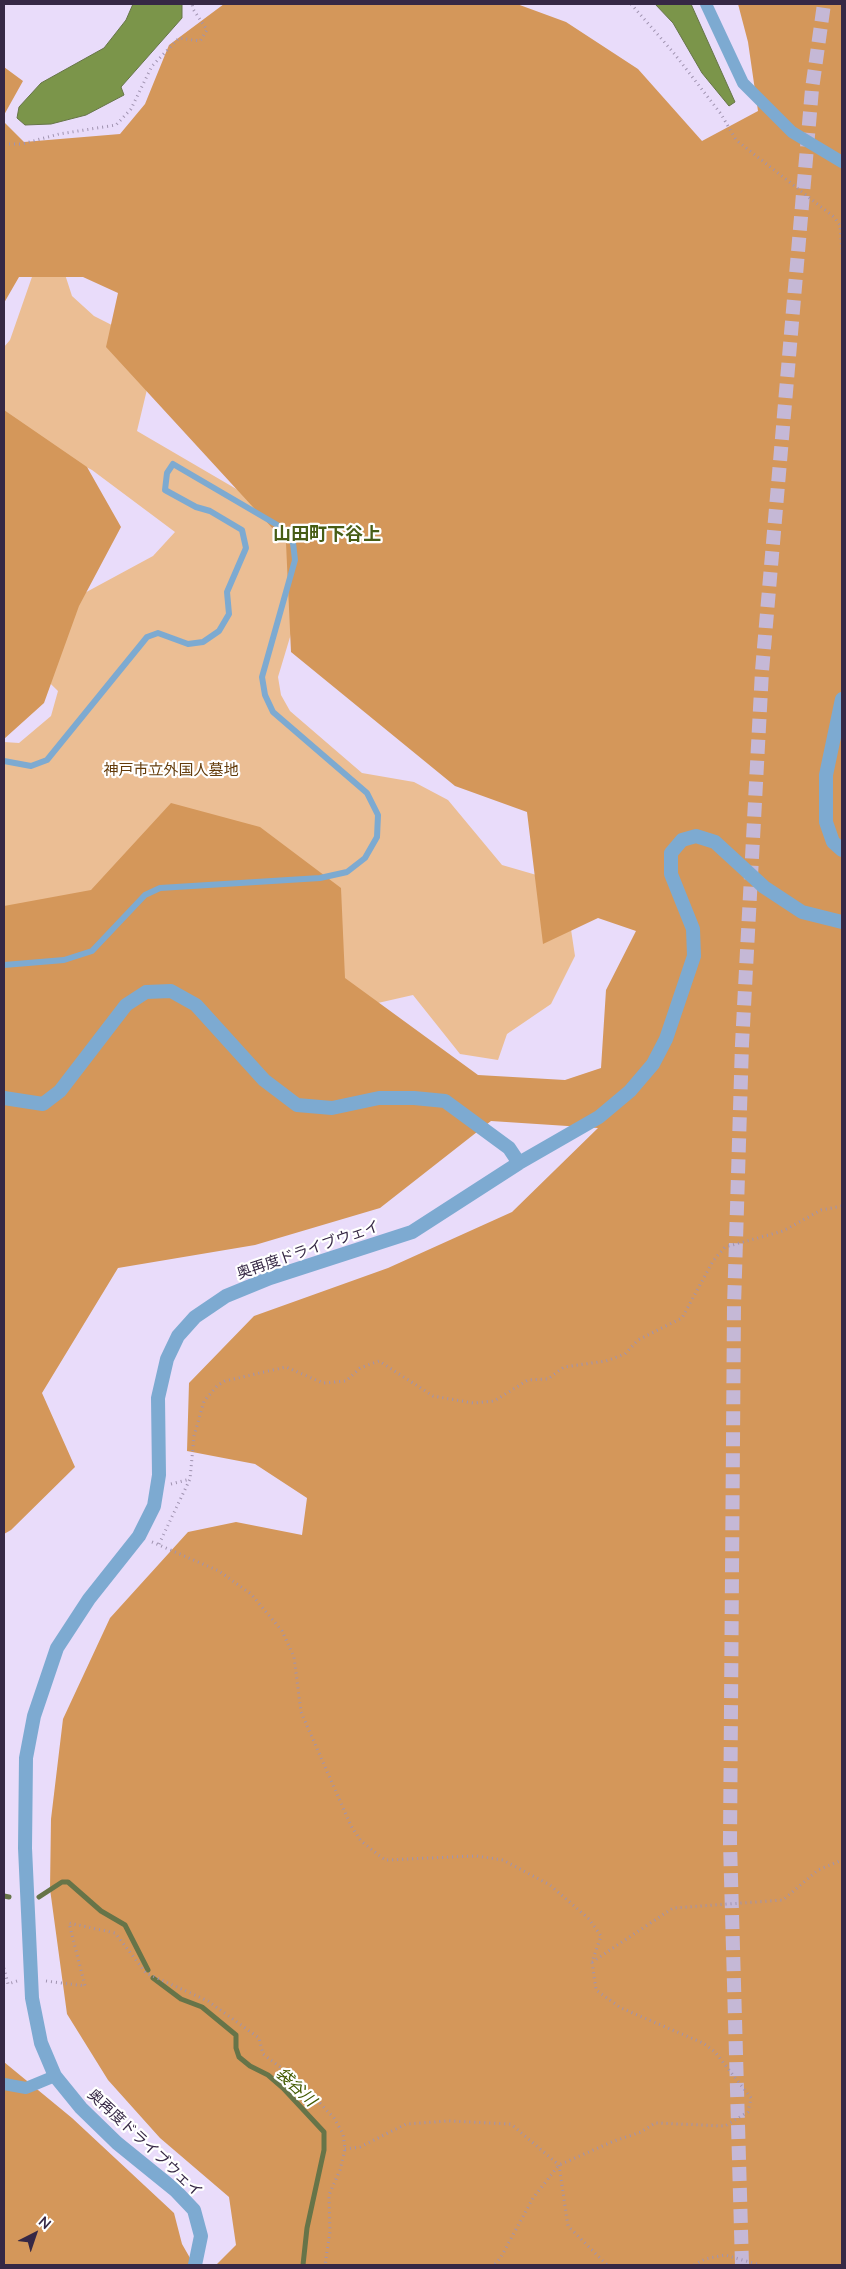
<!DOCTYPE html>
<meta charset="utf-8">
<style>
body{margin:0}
#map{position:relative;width:846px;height:2269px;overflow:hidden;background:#e9dcfa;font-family:Lato,sans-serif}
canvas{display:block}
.frame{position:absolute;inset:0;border:5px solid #362845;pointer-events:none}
.north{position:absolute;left:10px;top:2209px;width:50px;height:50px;-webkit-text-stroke:4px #fff;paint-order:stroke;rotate:41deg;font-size:14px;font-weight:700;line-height:20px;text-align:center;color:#362845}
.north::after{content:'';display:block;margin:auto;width:18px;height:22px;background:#362845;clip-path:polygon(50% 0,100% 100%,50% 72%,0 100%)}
</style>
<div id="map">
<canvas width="846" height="2269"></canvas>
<div class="frame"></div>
<div class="north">N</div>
</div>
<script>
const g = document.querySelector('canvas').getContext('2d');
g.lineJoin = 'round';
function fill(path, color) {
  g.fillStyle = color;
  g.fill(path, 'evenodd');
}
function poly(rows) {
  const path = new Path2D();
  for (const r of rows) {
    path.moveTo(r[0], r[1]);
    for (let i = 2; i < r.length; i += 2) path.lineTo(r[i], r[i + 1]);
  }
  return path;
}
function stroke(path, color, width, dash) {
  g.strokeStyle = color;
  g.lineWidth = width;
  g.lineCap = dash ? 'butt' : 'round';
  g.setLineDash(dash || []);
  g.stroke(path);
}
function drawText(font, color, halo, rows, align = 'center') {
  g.font = font + ' Lato,"Noto Sans JP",sans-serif';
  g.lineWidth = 4.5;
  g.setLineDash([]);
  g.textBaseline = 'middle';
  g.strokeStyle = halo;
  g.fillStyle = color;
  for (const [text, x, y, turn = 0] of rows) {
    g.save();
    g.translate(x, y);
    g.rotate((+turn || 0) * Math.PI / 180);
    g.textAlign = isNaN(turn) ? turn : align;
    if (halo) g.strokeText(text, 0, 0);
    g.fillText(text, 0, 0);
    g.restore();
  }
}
fill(poly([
 [41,251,60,259,72,296,94,316,157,348,137,431,286,518,309,574,278,677,281,695,290,711,362,773,414,782,448,800,502,865,564,883,575,956,551,1004,507,1034,498,1060,460,1054,413,995,4,1088,4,742,19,743,51,716,58,691,23,657,18,629,153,556,175,532,92,470,43,444,4,432,4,347,10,340]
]), '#ebbe94');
fill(poly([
 [224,4,517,4,566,22,638,69,702,141,758,111,748,42,738,4,842,4,842,2265,216,2265,236,2245,229,2197,160,2138,108,2080,67,2014,50,1889,51,1819,63,1719,110,1618,188,1532,236,1522,302,1535,307,1498,255,1464,187,1451,189,1383,254,1316,388,1268,512,1212,598,1128,491,1121,380,1208,255,1245,118,1268,42,1393,75,1467,11,1530,4,1534,4,906,91,890,171,803,260,827,341,888,345,978,478,1075,565,1080,601,1068,606,990,636,931,598,918,543,944,527,812,455,786,291,652,286,543,106,347,118,293,83,277,19,277,4,303,4,122,24,142,120,134,145,104,169,45],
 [4,67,23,81,4,115],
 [4,410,87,467,121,527,79,606,44,703,4,739],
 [4,2062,72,2118,174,2213,182,2244,194,2265,4,2265]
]), '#d4975a');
const water = poly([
 [133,4,182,4,182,18,121,87,124,95,86,115,51,124,25,125,17,118,19,107,41,83,104,48,126,20,133,4],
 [655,4,691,4,735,102,729,106,702,73,673,23,655,4]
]);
fill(water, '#7b954a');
stroke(water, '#667448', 1);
stroke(poly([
 [4,1896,9,1897],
 [39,1897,62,1882,68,1882,101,1911,125,1925,148,1970],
 [153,1978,181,1999,202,2007,236,2035,236,2048,239,2057,250,2066,268,2075,283,2088,324,2132,324,2150,307,2228,303,2265]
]), '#667448', 5);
stroke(poly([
 [742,2265,730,1843,734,1306,742,1044,762,671,812,89,824,4]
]), '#c5b8d6', 14, [14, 7]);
stroke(poly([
 [631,4,673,52,721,114,736,140,834,217,840,225,842,254],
 [4,144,22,144,59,134,116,125,131,109,152,66,179,38,200,41,207,30,193,9,192,4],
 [171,1484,190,1479],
 [152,1542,219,1571,251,1594,282,1631,294,1657,301,1712,351,1826,361,1841,385,1860,476,1856,503,1860,550,1885,589,1919,601,1936,592,1962,596,1990,621,2008,703,2043,715,2052,751,2098,748,2112,725,2126,655,2123,641,2132,614,2141,559,2165,533,2198,501,2257,494,2265],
 [159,1544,190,1479,194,1436,204,1401,217,1386,225,1381,286,1367,323,1383,346,1381,360,1368,379,1361,433,1396,473,1403,494,1401,528,1380,548,1379,564,1367,606,1361,625,1354,638,1340,682,1318,713,1261,725,1247,783,1231,821,1210,842,1206],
 [592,1962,673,1908,783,1900,818,1870,842,1860],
 [4,1968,8,1984,17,1981],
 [46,1981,85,1986,69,1923,115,1933,146,1973,208,2001,259,2038,263,2054,302,2084,334,2118,343,2134,345,2149,340,2170,329,2195,330,2232,325,2265],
 [345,2149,360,2147,406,2124,448,2121,511,2124,559,2165,568,2226,607,2265],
 [694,2265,705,2259,725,2255,760,2265]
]), '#a093b0', 3, [1, 4]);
stroke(poly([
 [4,761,31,766,47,760,147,637,158,633,188,644,203,642,219,631,229,614,227,592,246,548,242,530,210,511,196,507,165,490,167,473,173,464,279,526,293,543,295,560,262,677,265,695,273,712,367,793,378,815,377,837,365,858,347,872,320,878,160,888,145,895,92,951,64,960,4,965]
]), '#7daad1', 6);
stroke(poly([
 [706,4,743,83,792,132,842,162],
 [4,2084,26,2088,55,2076]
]), '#7daad1', 12);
stroke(poly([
 [842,699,826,775,826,822,833,842,842,850],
 [4,1098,43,1104,60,1091,126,1005,146,992,171,991,196,1005,264,1080,297,1105,332,1108,379,1098,414,1098,445,1101,509,1148,519,1163],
 [195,2265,201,2236,194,2210,175,2190,117,2143,81,2108,55,2076,41,2043,32,1998,25,1848,26,1758,34,1716,57,1648,89,1599,139,1536,154,1506,159,1475,158,1398,167,1359,178,1336,195,1317,226,1296,270,1278,412,1232,519,1163,599,1117,630,1091,653,1064,666,1039,694,956,693,929,671,874,671,853,682,840,696,836,715,842,764,887,802,912,842,922]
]), '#7daad1', 14);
drawText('15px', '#643c0b', '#fff', [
 ["神戸市立外国人墓地",171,770]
]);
drawText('15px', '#362845', '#fff', [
 ["奥再度ドライブウェイ",308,1250,-19],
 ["奥再度ドライブウェイ",145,2143,43]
]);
drawText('italic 16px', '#425a00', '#fff', [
 ["袋谷川",296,2087,43]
]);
drawText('bold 18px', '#475d15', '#fff', [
 ["山田町下谷上",327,534]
]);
</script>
